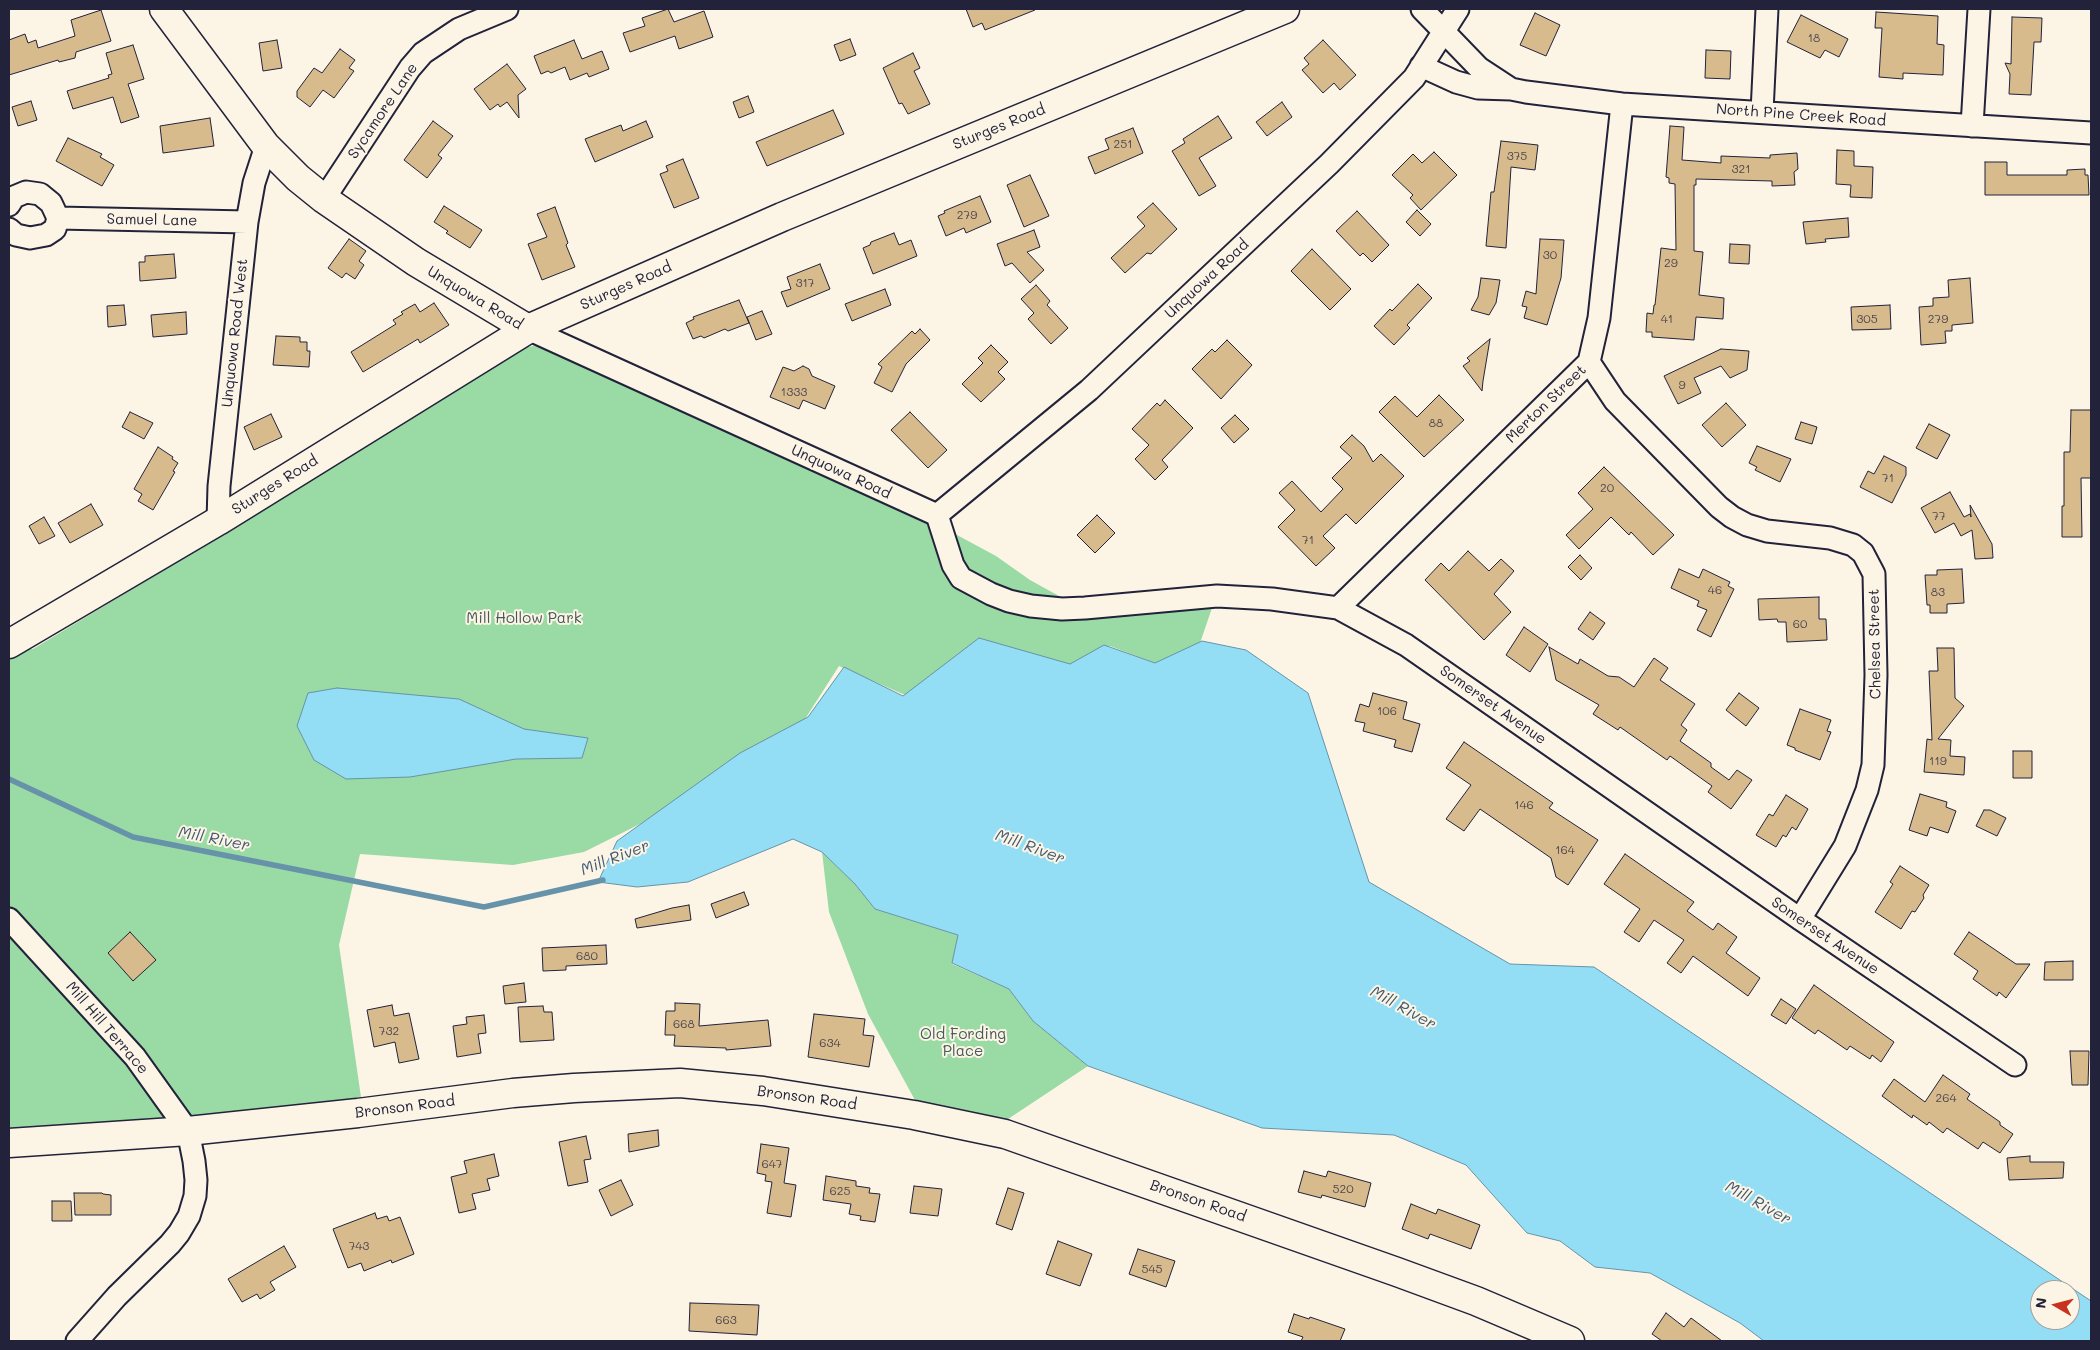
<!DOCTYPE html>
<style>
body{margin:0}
#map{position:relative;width:2100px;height:1350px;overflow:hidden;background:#fcf5e5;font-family:Mali,sans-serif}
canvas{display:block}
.frame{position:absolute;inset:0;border:10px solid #22223b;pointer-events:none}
.north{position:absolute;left:2030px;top:1280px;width:50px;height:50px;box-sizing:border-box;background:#fcf5e5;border:1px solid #a5a1a1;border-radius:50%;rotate:278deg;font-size:14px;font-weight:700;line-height:20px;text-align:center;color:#22223b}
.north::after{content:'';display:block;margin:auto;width:18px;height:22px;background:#c8321e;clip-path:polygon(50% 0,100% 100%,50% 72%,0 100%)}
</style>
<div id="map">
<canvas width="2100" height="1350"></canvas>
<div class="frame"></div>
<div class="north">N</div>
</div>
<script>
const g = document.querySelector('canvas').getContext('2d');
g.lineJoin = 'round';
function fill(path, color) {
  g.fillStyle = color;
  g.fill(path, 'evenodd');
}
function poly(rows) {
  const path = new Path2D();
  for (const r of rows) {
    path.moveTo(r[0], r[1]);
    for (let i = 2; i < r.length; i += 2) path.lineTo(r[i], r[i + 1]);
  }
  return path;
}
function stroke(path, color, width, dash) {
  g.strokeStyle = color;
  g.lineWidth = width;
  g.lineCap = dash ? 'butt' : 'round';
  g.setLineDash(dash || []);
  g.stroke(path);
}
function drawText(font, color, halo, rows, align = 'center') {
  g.font = font + ' Mali,sans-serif';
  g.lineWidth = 4;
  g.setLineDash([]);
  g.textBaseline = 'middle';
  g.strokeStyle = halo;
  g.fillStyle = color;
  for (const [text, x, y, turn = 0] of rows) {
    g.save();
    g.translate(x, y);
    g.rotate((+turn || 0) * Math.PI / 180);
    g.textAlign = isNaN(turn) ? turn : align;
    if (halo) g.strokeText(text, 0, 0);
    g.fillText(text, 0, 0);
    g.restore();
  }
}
fill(poly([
 [533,346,544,347,914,503,957,535,996,556,1030,580,1088,612,1212,608,1199,646,1155,663,1110,646,1067,667,905,695,839,666,805,719,640,824,584,852,513,865,360,854,339,945,362,1104,231,1113,9,1134,9,648,33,649,207,544,278,496,523,348],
 [822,852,855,884,875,909,958,935,952,964,1009,989,1033,1021,1088,1066,1005,1121,916,1102,868,1014,829,912]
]), '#9adaa4');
const water = poly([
 [979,638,1070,664,1104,645,1155,663,1202,641,1246,650,1308,693,1369,882,1510,964,1594,967,2091,1301,2091,1341,1764,1341,1740,1323,1650,1273,1595,1267,1560,1241,1527,1233,1466,1165,1394,1135,1262,1128,1088,1066,1033,1021,1009,989,952,963,958,935,875,909,855,884,822,852,793,839,688,882,637,887,598,882,617,841,740,753,808,717,844,667,903,696,979,638],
 [2040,1290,2070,1290,2070,1320,2040,1320,2040,1290],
 [337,688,459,699,524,729,588,738,582,758,516,759,410,777,346,779,314,760,297,726,308,693,337,688]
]);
fill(water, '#93def4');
stroke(water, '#6693aa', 1);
stroke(poly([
 [9,779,133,837,484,907,603,880]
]), '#6693aa', 5.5);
const building = poly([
 [668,9,674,22,704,11,713,37,679,49,675,36,630,52,623,33,645,26,642,18,668,9],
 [966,9,1035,9,1035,10,985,30,982,23,973,27,966,9],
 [101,10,111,41,76,52,75,58,59,62,58,60,9,75,9,40,25,34,28,43,36,40,38,48,75,36,71,20,101,10],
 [1876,12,1938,16,1937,44,1944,45,1943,75,1903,73,1903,79,1879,77,1882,28,1875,28,1876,12],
 [1535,13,1560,25,1546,56,1520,45,1535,13],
 [1801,15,1848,39,1839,57,1825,50,1820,58,1787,42,1801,15],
 [2012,17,2042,18,2041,42,2034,42,2031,95,2009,94,2010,74,2005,63,2011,64,2012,17],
 [850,39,856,55,840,61,834,45,850,39],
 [277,40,282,68,263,71,259,43,277,40],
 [574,40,582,59,602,51,609,69,589,77,587,73,570,80,565,67,551,73,548,71,541,74,534,56,574,40],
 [1323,40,1356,75,1340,90,1334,83,1323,93,1302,70,1309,64,1304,58,1323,40],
 [133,45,144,79,128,84,139,117,121,123,113,97,73,109,67,91,109,78,108,75,112,74,106,53,133,45],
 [340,49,355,60,349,68,354,71,334,98,323,90,310,107,297,97,297,91,314,68,322,73,340,49],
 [1706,50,1731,51,1730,79,1705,78,1706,50],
 [913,53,920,68,914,71,930,104,908,114,902,103,899,104,883,68,913,53],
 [507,64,526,89,518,95,519,118,507,102,500,107,498,104,490,110,474,89,507,64],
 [748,96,754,112,739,118,733,102,748,96],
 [31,101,37,120,18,126,12,107,31,101],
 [1282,102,1292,117,1267,136,1256,122,1282,102],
 [833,110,844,134,767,166,756,142,833,110],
 [1218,116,1232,138,1199,158,1216,186,1199,196,1172,151,1185,143,1183,139,1218,116],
 [210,118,214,146,163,153,160,126,210,118],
 [433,121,453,136,438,155,442,158,427,178,404,160,433,121],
 [646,121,653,137,595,162,585,139,621,125,623,131,646,121],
 [1670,126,1684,127,1682,160,1721,163,1721,156,1770,158,1770,155,1797,153,1798,169,1794,172,1795,185,1772,186,1772,181,1696,179,1696,185,1694,185,1694,251,1703,252,1699,295,1724,298,1723,319,1696,317,1694,340,1652,337,1652,332,1646,332,1647,313,1653,314,1654,305,1655,305,1661,248,1676,250,1675,184,1669,183,1669,178,1666,177,1670,126],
 [1133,128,1143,153,1095,174,1088,157,1109,149,1105,139,1133,128],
 [68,138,102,154,100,157,114,165,102,186,56,161,68,138],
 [1501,141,1538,145,1535,170,1511,167,1506,248,1486,246,1491,192,1494,192,1501,141],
 [1837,150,1854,151,1854,166,1873,167,1872,198,1850,197,1851,185,1836,184,1837,150],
 [1434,152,1457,175,1421,210,1410,198,1413,195,1392,175,1413,154,1422,163,1434,152],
 [683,159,699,198,674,208,660,174,668,171,666,166,683,159],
 [1985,162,2007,162,2007,175,2067,175,2067,170,2085,169,2085,175,2088,175,2089,195,1985,195,1985,162],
 [1030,175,1049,216,1024,227,1007,185,1030,175],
 [980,196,991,222,966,233,964,228,946,236,938,216,945,213,944,211,980,196],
 [1153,203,1177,229,1151,254,1147,253,1125,273,1111,258,1145,226,1137,217,1153,203],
 [444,206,482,230,470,248,446,233,448,231,434,222,444,206],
 [555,207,568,243,566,245,575,267,542,280,528,244,547,237,537,214,555,207],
 [1417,210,1431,224,1420,236,1406,222,1417,210],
 [1357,211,1389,245,1372,262,1363,253,1360,256,1336,231,1357,211],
 [1848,218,1849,237,1825,239,1826,242,1806,244,1803,222,1848,218],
 [1034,230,1040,247,1027,252,1044,270,1030,283,1012,263,1005,266,997,244,1034,230],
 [894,233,899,245,911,240,917,256,873,274,863,248,870,245,871,242,894,233],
 [349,239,366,251,359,261,364,265,355,279,346,273,342,278,328,268,349,239],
 [1540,239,1564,240,1561,278,1547,325,1524,318,1527,307,1522,306,1526,291,1536,294,1540,239],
 [1730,244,1750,245,1749,264,1729,263,1730,244],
 [1312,249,1351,289,1330,310,1291,271,1312,249],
 [174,254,176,278,140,281,139,262,145,262,145,256,174,254],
 [820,264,830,289,787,307,781,292,791,289,787,277,820,264],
 [1481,278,1500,280,1496,303,1489,315,1471,310,1478,297,1481,278],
 [1970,278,1973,323,1952,325,1952,331,1945,331,1946,343,1921,345,1919,307,1933,306,1933,298,1949,297,1948,280,1970,278],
 [1418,284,1432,298,1407,325,1410,328,1394,345,1374,326,1390,309,1392,311,1418,284],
 [1036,285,1050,301,1047,305,1068,328,1051,344,1028,319,1034,313,1021,299,1036,285],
 [885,289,891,305,852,321,845,304,885,289],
 [739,300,749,323,728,331,725,329,704,338,701,336,693,339,686,323,694,319,693,317,739,300],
 [434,303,449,325,420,343,418,339,363,372,351,352,396,324,393,320,403,314,401,312,415,304,420,312,434,303],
 [124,305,126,325,108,327,107,306,124,305],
 [1890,305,1891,329,1852,330,1851,307,1890,305],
 [762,311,772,334,756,340,747,317,762,311],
 [186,312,187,334,153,337,151,315,186,312],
 [920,329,930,340,906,364,892,392,874,383,882,367,878,364,912,331,915,334,920,329],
 [276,336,300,337,300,342,307,342,307,351,310,351,309,367,273,365,276,336],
 [1490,339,1483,381,1482,391,1463,366,1470,361,1467,358,1490,339],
 [1227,340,1252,365,1221,399,1192,369,1212,349,1215,352,1227,340],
 [991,345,1008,362,998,372,1005,379,981,402,962,384,983,363,978,358,991,345],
 [1721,349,1749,351,1747,370,1730,378,1721,366,1694,378,1701,393,1678,404,1664,376,1721,349],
 [803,366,809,369,812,376,835,386,825,409,803,400,799,409,770,397,783,367,794,371,803,366],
 [1439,395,1464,420,1424,457,1379,412,1395,396,1417,417,1439,395],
 [1165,400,1193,428,1162,460,1168,467,1155,480,1135,459,1149,445,1132,429,1157,403,1160,406,1165,400],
 [1726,403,1746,425,1722,447,1702,425,1726,403],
 [2071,410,2091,410,2091,478,2081,478,2082,537,2062,537,2062,506,2064,506,2064,452,2070,452,2071,410],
 [130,412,153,423,144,439,122,427,130,412],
 [910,412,947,450,928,468,891,430,910,412],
 [271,414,282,437,254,450,244,427,271,414],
 [1235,415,1249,429,1234,443,1221,428,1235,415],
 [1801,422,1817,427,1812,444,1795,439,1801,422],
 [1929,424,1950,435,1937,459,1916,448,1929,424],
 [1352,435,1364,446,1373,462,1381,454,1404,476,1356,524,1346,514,1323,536,1335,548,1316,566,1278,527,1295,510,1279,493,1292,481,1321,512,1343,489,1332,478,1352,458,1340,447,1352,435],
 [1757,446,1791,459,1780,482,1755,470,1757,467,1749,463,1757,446],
 [158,447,173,457,172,459,178,463,173,471,175,472,153,510,138,501,142,494,134,489,158,447],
 [1884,456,1906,467,1906,475,1892,503,1860,487,1868,471,1874,474,1884,456],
 [1604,467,1674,535,1653,555,1631,532,1629,535,1611,517,1579,549,1566,535,1593,509,1578,493,1604,467],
 [1950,492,1964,517,1970,514,1971,517,1970,505,1992,544,1993,558,1975,559,1972,530,1961,536,1954,523,1935,533,1921,508,1950,492],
 [91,504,103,525,70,543,58,523,91,504],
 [1097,515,1115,533,1095,553,1077,535,1097,515],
 [44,517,55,536,39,544,29,526,44,517],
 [1468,551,1489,571,1501,559,1514,571,1494,594,1511,612,1484,640,1425,580,1441,563,1449,571,1468,551],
 [1580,555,1592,568,1581,580,1568,567,1580,555],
 [1679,569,1699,578,1703,569,1730,582,1728,586,1734,589,1711,637,1697,630,1707,610,1697,606,1699,601,1671,588,1679,569],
 [1962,569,1964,603,1947,604,1947,613,1930,613,1930,605,1927,605,1925,575,1937,575,1937,570,1962,569],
 [1819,597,1819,619,1826,619,1827,640,1787,642,1786,622,1778,622,1777,619,1759,620,1758,599,1819,597],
 [1590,612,1605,623,1593,640,1578,629,1590,612],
 [1524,627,1548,644,1530,672,1506,655,1524,627],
 [1549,647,1578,664,1580,659,1608,676,1619,677,1634,687,1654,658,1668,668,1660,680,1695,704,1681,725,1687,730,1680,741,1711,763,1711,767,1729,780,1737,770,1752,780,1731,809,1708,792,1712,786,1670,756,1667,760,1620,727,1618,730,1593,714,1599,705,1556,680,1549,647],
 [1937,648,1954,648,1955,698,1964,706,1938,739,1951,740,1950,756,1965,757,1964,775,1924,772,1927,739,1932,740,1929,671,1938,671,1937,648],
 [1373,693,1407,702,1403,719,1420,724,1412,752,1394,747,1396,740,1363,731,1365,723,1355,721,1360,704,1369,707,1373,693],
 [1739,693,1759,708,1746,726,1726,710,1739,693],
 [1800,709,1831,720,1827,731,1831,732,1820,760,1795,750,1795,748,1787,745,1800,709],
 [1464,742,1553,803,1549,808,1598,840,1568,885,1556,877,1551,858,1480,809,1464,831,1446,819,1471,785,1446,768,1464,742],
 [2013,751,2032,751,2032,778,2013,778,2013,751],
 [1920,794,1947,802,1946,807,1956,811,1948,833,1930,827,1927,836,1909,830,1920,794],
 [1786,795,1808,809,1796,830,1792,827,1786,837,1783,835,1776,847,1756,835,1769,814,1773,816,1786,795],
 [1984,810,1990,810,2006,818,1997,836,1976,826,1984,810],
 [1625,854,1694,902,1687,911,1713,930,1718,923,1737,937,1726,953,1760,978,1748,996,1693,956,1681,973,1667,963,1684,940,1654,920,1639,942,1624,932,1640,909,1604,884,1625,854],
 [1900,866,1929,885,1923,895,1924,898,1915,912,1912,911,1901,929,1875,912,1893,884,1890,882,1900,866],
 [744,892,749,905,716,918,711,904,744,892],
 [689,905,691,920,637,928,635,919,672,908,689,905],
 [130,932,156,960,133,981,108,953,130,932],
 [1969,932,2016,964,2030,964,2006,998,1999,992,1997,996,1973,979,1978,971,1954,954,1969,932],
 [606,945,607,964,566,966,566,970,543,971,542,948,606,945],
 [2073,961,2073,980,2044,980,2045,962,2073,961],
 [524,983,526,1002,505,1004,503,986,524,983],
 [1814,985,1894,1042,1881,1062,1872,1055,1870,1059,1850,1046,1847,1050,1818,1030,1815,1034,1792,1018,1814,985],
 [1781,999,1796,1009,1786,1024,1771,1015,1781,999],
 [675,1003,700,1004,699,1026,768,1020,771,1046,726,1050,726,1048,674,1046,675,1035,665,1035,666,1011,675,1011,675,1003],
 [392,1005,394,1016,409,1013,419,1059,399,1063,395,1042,374,1047,367,1010,392,1005],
 [543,1006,544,1012,552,1012,554,1040,520,1042,518,1007,543,1006],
 [814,1014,865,1019,863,1035,874,1036,869,1067,808,1057,814,1014],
 [484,1015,486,1033,478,1034,481,1053,457,1057,453,1026,467,1024,466,1017,484,1015],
 [2070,1051,2089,1051,2088,1085,2072,1085,2070,1051],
 [1943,1075,1970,1094,1967,1099,2000,1122,2000,1125,2013,1134,2000,1153,1983,1142,1978,1149,1947,1128,1943,1133,1929,1122,1927,1125,1913,1115,1912,1118,1882,1096,1894,1079,1925,1102,1943,1075],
 [658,1130,659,1146,629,1152,628,1134,658,1130],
 [586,1136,591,1159,584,1160,588,1182,568,1186,559,1142,586,1136],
 [761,1144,789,1148,784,1183,796,1185,791,1217,767,1213,772,1182,765,1181,766,1175,757,1173,761,1144],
 [494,1154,499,1176,487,1179,490,1190,472,1194,476,1209,459,1213,451,1177,467,1173,464,1161,494,1154],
 [2030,1156,2030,1162,2064,1162,2063,1178,2009,1180,2007,1158,2030,1156],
 [1304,1171,1326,1177,1328,1171,1371,1183,1365,1207,1322,1195,1321,1198,1298,1192,1304,1171],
 [826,1176,856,1181,856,1186,870,1188,869,1193,880,1194,875,1222,860,1220,861,1216,849,1214,851,1204,823,1200,826,1176],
 [621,1180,633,1205,611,1216,599,1190,621,1180],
 [914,1186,942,1189,938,1216,910,1213,914,1186],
 [1008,1188,1024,1193,1012,1230,996,1224,1008,1188],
 [74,1193,102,1193,103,1194,111,1195,111,1215,75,1215,74,1193],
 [52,1201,71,1201,72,1221,52,1221,52,1201],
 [1411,1204,1436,1214,1438,1209,1480,1225,1471,1249,1430,1234,1428,1239,1402,1229,1411,1204],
 [375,1213,377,1219,387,1216,389,1221,400,1217,414,1254,392,1263,391,1260,364,1271,361,1263,348,1268,333,1229,375,1213],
 [1058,1241,1092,1254,1080,1286,1046,1274,1058,1241],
 [284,1246,296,1267,270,1282,275,1290,260,1299,257,1294,242,1302,228,1279,284,1246],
 [1138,1249,1175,1261,1166,1287,1129,1274,1138,1249],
 [690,1303,759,1305,757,1335,689,1331,690,1303],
 [1666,1313,1684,1327,1691,1318,1722,1341,1662,1341,1652,1334,1666,1313],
 [1294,1314,1309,1319,1310,1317,1345,1329,1340,1341,1301,1341,1303,1337,1288,1332,1294,1314]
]);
fill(building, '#d8bb8d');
stroke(building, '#22223b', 1);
const street = poly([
 [1422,9,1479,68,1511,89,1526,92,1622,104,2091,133],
 [1421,66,1456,82,1478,88,1511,89],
 [1762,112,1767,9],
 [1972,126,1979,9],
 [324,199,410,68,423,53,459,29,507,9],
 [9,205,14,197,26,192,40,194,51,203,58,218,55,229,46,235,30,238,16,235,9,229],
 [58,218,247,222],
 [528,329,937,515,1089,390,1329,164,1414,78,1458,9],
 [1589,362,1615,401,1719,507,1732,517,1747,525,1767,531,1830,538,1853,545,1863,553,1874,574,1876,675,1873,765,1867,790,1845,846,1800,919],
 [937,515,953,565,961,578,991,594,1009,601,1031,606,1062,609,1085,608,1217,596,1272,599,1338,608,1406,645,1800,919,2015,1065],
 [218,521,219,486,247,222,254,183,266,146],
 [1338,608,1589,362,1599,318,1622,104],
 [9,919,135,1057,188,1131,194,1161,196,1180,195,1196,189,1216,179,1233,170,1244,117,1296,77,1341]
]);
const secondary = poly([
 [164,9,266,146,298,178,324,199,416,262,528,329],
 [9,644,218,521,528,329,782,217,1285,9],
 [9,1143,188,1131,358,1113,513,1093,574,1088,680,1083,763,1091,914,1115,1005,1134,1397,1272,1476,1301,1570,1341]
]);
stroke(street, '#22223b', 25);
stroke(secondary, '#22223b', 31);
stroke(street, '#fcf5e5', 21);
stroke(secondary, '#fcf5e5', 28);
drawText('12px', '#504850', null, [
 ["18",1814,38],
 ["251",1123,144],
 ["375",1517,156],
 ["321",1741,169],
 ["279",967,215],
 ["30",1550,255],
 ["29",1671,263],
 ["317",805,283],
 ["41",1667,319],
 ["305",1867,319],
 ["279",1938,319],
 ["9",1682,385],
 ["1333",794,392],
 ["88",1436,423],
 ["71",1888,478],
 ["20",1607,488],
 ["77",1939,516],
 ["71",1308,540],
 ["46",1715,590],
 ["83",1938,592],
 ["60",1800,624],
 ["106",1387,711],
 ["119",1938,761],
 ["146",1524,805],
 ["164",1565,850],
 ["680",587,956],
 ["668",684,1024],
 ["732",389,1031],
 ["634",830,1043],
 ["264",1946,1098],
 ["647",772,1164],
 ["520",1343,1189],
 ["625",840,1191],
 ["743",359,1246],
 ["545",1152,1269],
 ["663",726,1320]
]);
drawText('15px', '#22223b', '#fcf5e5', [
 ["Sycamore Lane",383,111,-56],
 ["North Pine Creek Road",1801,115,4],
 ["Sturges Road",999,127,-22],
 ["Samuel Lane",152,220,1],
 ["Unquowa Road",1207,279,-43],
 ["Sturges Road",626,286,-24],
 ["Unquowa Road",475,298,31],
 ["Unquowa Road West",235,333,-84],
 ["Merton Street",1546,404,-44],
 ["Unquowa Road",841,472,25],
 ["Sturges Road",275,485,-32],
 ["Chelsea Street",1875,644,-91],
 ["Somerset Avenue",1493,705,35],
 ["Somerset Avenue",1825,936,34],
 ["Mill Hill Terrace",107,1028,49],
 ["Bronson Road",807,1098,8],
 ["Bronson Road",405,1107,-7],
 ["Bronson Road",1198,1201,19]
]);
drawText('15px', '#46595a', '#fcf5e5', [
 ["Mill Hollow Park",524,618],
 ["Old Fording",963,1034],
 ["Place",963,1051]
]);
drawText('italic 16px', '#445a72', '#fcf5e5', [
 ["Mill River",214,839,11],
 ["Mill River",1030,847,20],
 ["Mill River",615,858,-21],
 ["Mill River",1403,1008,29],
 ["Mill River",1758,1203,29]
]);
</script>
